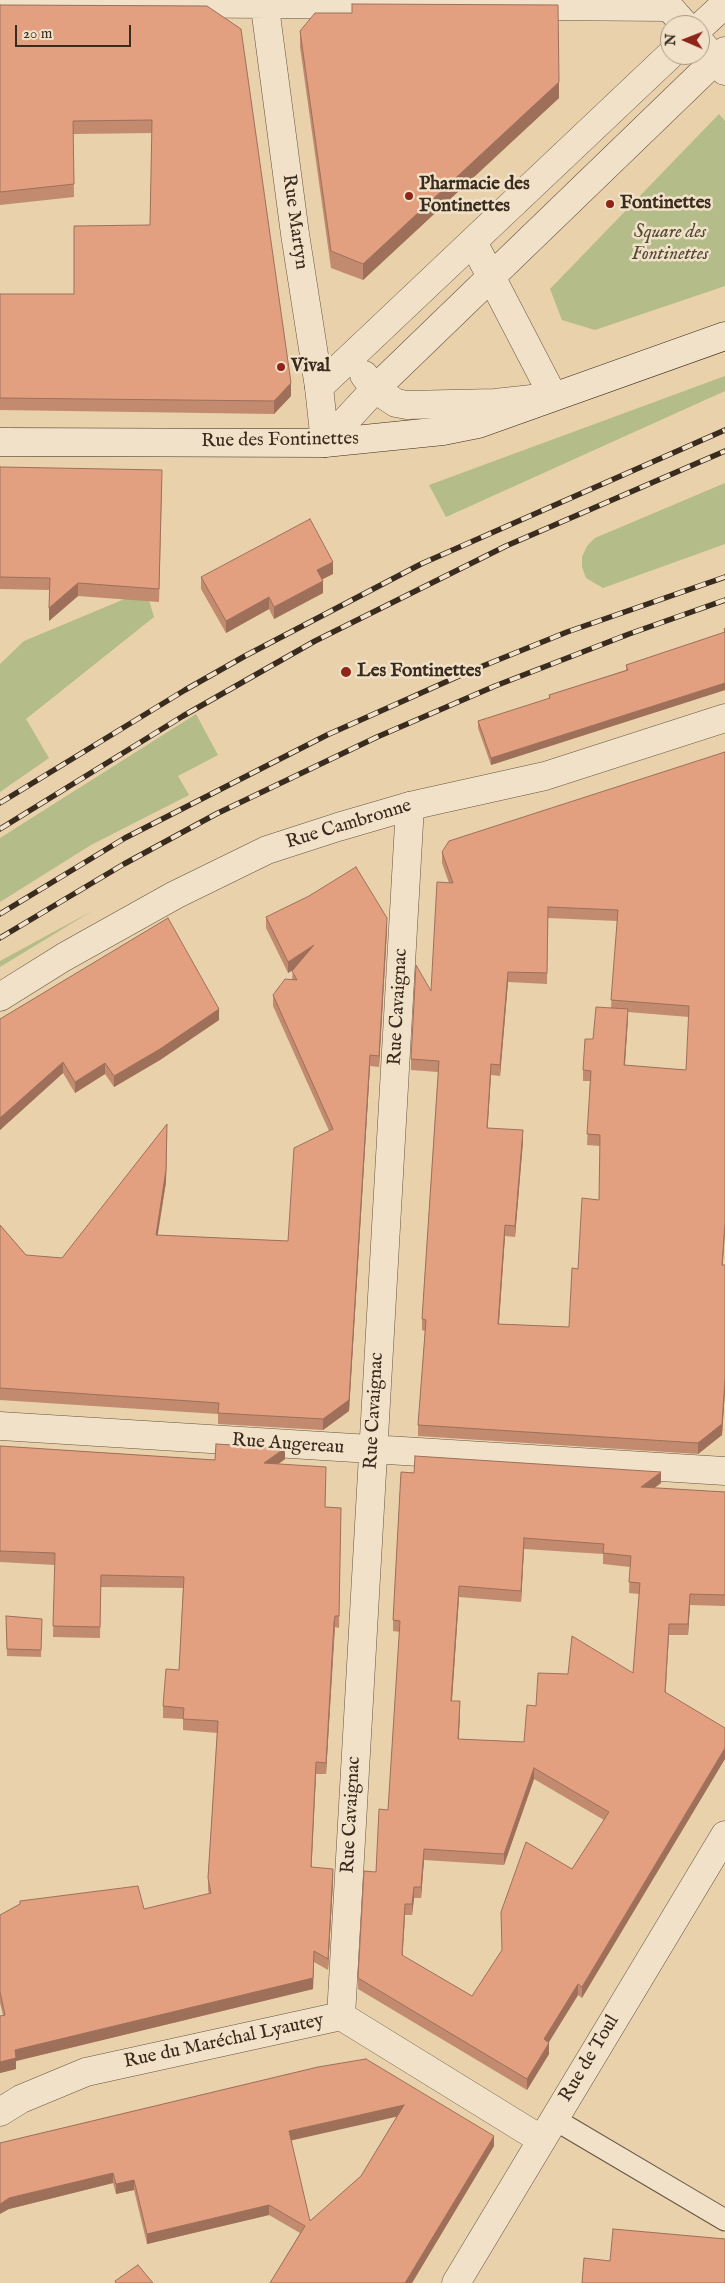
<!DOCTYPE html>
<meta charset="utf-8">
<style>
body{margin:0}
#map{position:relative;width:725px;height:2283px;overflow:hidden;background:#e8d1ab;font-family:"IM FELL English",serif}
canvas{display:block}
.north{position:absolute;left:660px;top:15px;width:50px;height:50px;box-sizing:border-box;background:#f0e1c8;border:1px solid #a79884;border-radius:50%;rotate:271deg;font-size:14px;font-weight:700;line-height:20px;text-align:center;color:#392b1d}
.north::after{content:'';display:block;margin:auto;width:18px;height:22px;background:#8f2418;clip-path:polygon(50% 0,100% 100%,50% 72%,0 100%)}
.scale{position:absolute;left:15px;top:25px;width:116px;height:22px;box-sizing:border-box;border:2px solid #392b1d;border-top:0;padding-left:6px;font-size:15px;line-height:18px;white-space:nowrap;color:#392b1d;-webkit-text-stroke:4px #f0e1c8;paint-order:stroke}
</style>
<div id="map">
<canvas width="725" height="2283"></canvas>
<div class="north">N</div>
<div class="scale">20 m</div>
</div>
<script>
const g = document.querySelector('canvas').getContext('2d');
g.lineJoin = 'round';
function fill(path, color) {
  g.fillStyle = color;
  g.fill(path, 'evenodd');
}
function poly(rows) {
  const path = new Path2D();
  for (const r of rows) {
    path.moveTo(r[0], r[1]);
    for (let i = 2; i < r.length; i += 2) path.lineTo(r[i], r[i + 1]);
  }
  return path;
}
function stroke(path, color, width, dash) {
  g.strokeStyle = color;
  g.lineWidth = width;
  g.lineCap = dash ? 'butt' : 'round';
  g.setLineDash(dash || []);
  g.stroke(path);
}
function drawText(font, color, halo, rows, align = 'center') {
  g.font = font + ' "IM FELL English",serif';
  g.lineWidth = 5;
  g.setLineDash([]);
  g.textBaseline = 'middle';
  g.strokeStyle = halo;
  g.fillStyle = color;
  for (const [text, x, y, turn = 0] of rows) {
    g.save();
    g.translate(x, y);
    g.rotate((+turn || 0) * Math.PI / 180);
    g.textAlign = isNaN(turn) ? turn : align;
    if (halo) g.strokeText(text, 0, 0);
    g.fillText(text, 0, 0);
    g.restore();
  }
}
fill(poly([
 [719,114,725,121,725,286,595,330,562,320,550,289],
 [725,376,725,391,446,517,429,485],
 [725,483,725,544,603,588,586,578,582,567,582,557,587,546,595,538],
 [146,590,154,617,26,719,49,758,0,792,0,664,24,641],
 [196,714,218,755,178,776,189,795,91,845,0,902,0,838],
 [92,911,0,967,0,961]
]), '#b4bc8a');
const service = poly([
 [554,2119,725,2220]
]);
const minor = poly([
 [264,0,295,234,319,387],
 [0,2,669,7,685,25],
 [700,42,725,71],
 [473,242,553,396],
 [0,1426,725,1471],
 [341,2016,410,806],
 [0,2112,21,2099,86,2072,341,2016,542,2140],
 [456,2283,725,1835]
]);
const tertiary = poly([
 [700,27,725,4],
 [364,375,375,389,396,403,407,405,495,403,532,399],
 [325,443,375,389,725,51],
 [325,443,319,387,670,55],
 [0,997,64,957,175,895,267,850,338,827,410,806,545,776,725,718]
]);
const secondary = poly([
 [0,442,325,443,443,431,478,424,725,336]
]);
stroke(service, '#655440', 23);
stroke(minor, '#655440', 29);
stroke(tertiary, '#655440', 29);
stroke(secondary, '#392b1d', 29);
stroke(service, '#f0e1c8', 21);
stroke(minor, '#f0e1c8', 28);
stroke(tertiary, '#f0e1c8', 28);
stroke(secondary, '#f0e1c8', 28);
const rail = poly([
 [0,803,185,690,245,656,421,564,725,430],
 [0,829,183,716,315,641,506,546,725,451],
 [0,914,125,838,327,735,468,672,567,632,725,577],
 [0,938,124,864,216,814,377,737,495,686,629,634,725,600]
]);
stroke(rail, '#392b1d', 5.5);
stroke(rail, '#f0e1c8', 4, [11]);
fill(poly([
 [0,5,207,6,291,396,274,414,0,410,0,294,74,294,150,225,152,133,73,134,74,197,0,205],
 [300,31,559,98,363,280,331,268,300,47],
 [0,467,162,483,159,602,78,596,49,621,50,590,0,589],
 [333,574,322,579,323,593,274,619,269,609,226,633,201,589,201,577],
 [725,628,725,690,491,765,478,728,478,721,549,699,549,695,626,670,626,665,724,633,724,629],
 [725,752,723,1265,725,1265,725,1390,722,1435,698,1454,418,1436,418,1425,425,1331,422,1330,422,1319,438,1072,411,1070,411,1059,431,991,449,883,442,863,442,852],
 [548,918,617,921,611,1008,593,1039,583,1070,583,1081,590,1081,587,1145,600,1146,599,1200,578,1269,569,1327,499,1324,505,1236,515,1237,523,1141,487,1128,491,1075,500,1076,508,982,547,984],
 [628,1012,689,1017,686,1070,625,1065],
 [266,917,387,929,379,1067,370,1066,349,1411,323,1430,218,1424,218,1414,0,1400,0,1225,26,1255,62,1258,167,1135,166,1182,157,1235,288,1241,329,1131,273,1006,273,995,292,980,293,970,288,973,266,928],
 [0,1019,219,1020,160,1060,114,1087,105,1074,75,1093,63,1073,0,1130],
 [0,1446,215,1460,285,1459,278,1464,326,1479,325,1507,341,1508,339,1628,335,1627,334,1635,326,1774,316,1774,311,1867,333,1880,328,1970,314,1962,313,1989,16,2061,16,2069,0,2073,0,2016,3,2015,0,2003,0,1915,144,1909,209,1894,208,1890,208,1878,217,1733,183,1730,183,1719,163,1718,163,1706,179,1670,183,1588,101,1587,100,1638,53,1637,55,1565,0,1562],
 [401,1472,661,1483,654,1488,725,1492,725,1606,690,1605,688,1635,669,1635,582,1998,578,1995,549,2042,549,2054,527,2090,358,1989,358,1978,376,1872,388,1810,400,1632,393,1631,393,1620],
 [524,1549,603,1554,603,1564,630,1567,629,1593,639,1594,633,1673,568,1674,536,1706,524,1742,459,1739,460,1712,452,1701,459,1597,521,1602],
 [534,1779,604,1820,572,1869,472,1996,402,1956,405,1915,412,1915,414,1898,421,1898,424,1860,504,1865],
 [6,1616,42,1619,41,1657,7,1656],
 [318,2067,494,2146,412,2283,270,2283,300,2233,269,2215,147,2244,134,2190,116,2194,113,2183,9,2209,0,2143],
 [397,2116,361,2176,310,2221,291,2140]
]), '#c28a6f');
fill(poly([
 [559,82,559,98,363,280,363,264],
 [291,383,291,396,274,414,274,401],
 [333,562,333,574,317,582,317,570],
 [323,581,323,593,274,619,274,607],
 [78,583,78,596,49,621,49,608],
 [269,597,269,609,226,633,226,621],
 [725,683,725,690,491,765,491,758],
 [387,918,387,929,379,1067,379,1056],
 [314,945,314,956,288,973,288,962],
 [508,972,508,982,500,1076,500,1065],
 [219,1009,219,1020,160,1060,114,1087,114,1076],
 [628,1009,628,1020,624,1076,624,1065],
 [370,1055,370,1066,349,1411,323,1430,323,1419],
 [63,1062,63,1073,0,1130,0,1118],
 [105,1063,105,1074,75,1093,75,1082],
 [491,1064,491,1075,487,1139,487,1128],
 [167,1124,166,1182,156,1246,156,1235],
 [523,1130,523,1141,515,1237,515,1226],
 [725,1222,725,1233,722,1276,722,1265],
 [505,1225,505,1236,498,1335,498,1324],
 [725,1379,725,1390,722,1435,698,1454,698,1443],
 [285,1448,285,1459,264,1475,264,1463],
 [661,1472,661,1483,641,1498,641,1487],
 [524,1538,524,1549,521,1602,521,1591],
 [459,1586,459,1597,451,1712,451,1701],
 [690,1594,690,1605,688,1635,688,1624],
 [335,1616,335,1627,326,1774,326,1763],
 [669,1624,669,1635,665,1703,665,1692],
 [460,1701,460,1712,458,1750,458,1739],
 [725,1748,725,1759,582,1998,582,1987],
 [316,1762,316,1774,311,1879,311,1867],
 [534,1768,534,1779,504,1865,504,1854],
 [424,1849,424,1860,421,1898,421,1887],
 [333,1869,333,1880,328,1970,328,1959],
 [414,1887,414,1898,412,1915,412,1904],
 [405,1904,405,1915,402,1966,402,1955],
 [314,1951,313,1989,16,2061,16,2069,0,2073,0,2062,15,2050],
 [578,1984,578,1995,544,2050,544,2039],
 [549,2043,549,2054,527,2090,527,2079],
 [404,2105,404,2115,289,2141,289,2131],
 [494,2136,494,2146,412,2283,405,2283],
 [113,2173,113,2183,9,2209,0,2214,0,2204,9,2198],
 [134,2180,134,2190,116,2194,116,2184],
 [269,2205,269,2215,147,2244,147,2234]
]), '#9e705a');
const building = poly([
 [352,4,558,5,559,82,363,264,331,251,300,31,315,13,352,13,352,4],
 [0,5,207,6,241,29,291,383,274,401,0,398,0,294,74,294,74,226,150,225,152,120,73,121,74,184,0,192,0,5],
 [0,467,162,470,159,589,78,583,49,608,50,578,0,577,0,467],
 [310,519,333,562,317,570,323,581,274,607,269,597,226,621,201,577,310,519],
 [725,628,725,683,491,758,478,721,550,698,549,695,628,670,626,665,725,632,724,629,725,628],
 [725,752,725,1222,722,1265,725,1265,725,1379,722,1424,698,1443,418,1425,426,1320,422,1319,439,1061,411,1059,416,965,431,991,437,882,453,883,442,852,449,841,725,752],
 [548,907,618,910,611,1000,689,1006,686,1070,624,1065,628,1009,596,1007,593,1039,585,1039,583,1070,591,1071,587,1134,600,1135,599,1200,582,1198,578,1269,572,1268,569,1327,498,1324,505,1225,515,1226,523,1130,487,1128,491,1064,500,1065,508,972,547,973,548,907],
 [356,867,387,918,379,1056,370,1055,349,1400,323,1419,218,1413,219,1403,0,1388,0,1225,26,1255,62,1258,167,1124,166,1170,156,1235,288,1241,294,1148,333,1129,273,995,285,979,297,980,292,971,314,945,288,962,266,917,309,896,356,867],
 [168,918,219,1009,160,1049,114,1076,105,1063,75,1082,63,1062,0,1118,0,1019,168,918],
 [216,1444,285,1448,264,1463,326,1467,325,1507,341,1508,339,1616,335,1616,334,1623,326,1763,316,1762,311,1867,333,1869,328,1959,314,1951,313,1978,15,2050,16,2058,0,2062,0,2016,5,2015,0,1992,0,1915,20,1904,20,1901,138,1886,144,1909,211,1893,208,1878,218,1721,183,1719,184,1708,163,1706,166,1669,179,1670,184,1577,101,1575,100,1627,53,1626,55,1553,0,1551,0,1446,215,1460,216,1444],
 [415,1456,661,1472,641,1487,725,1492,725,1595,690,1594,688,1624,669,1624,665,1692,725,1728,725,1748,582,1987,578,1984,544,2039,549,2043,527,2079,358,1978,364,1871,376,1872,379,1809,388,1810,400,1621,393,1620,401,1472,414,1473,415,1456],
 [524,1538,604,1544,603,1553,631,1556,629,1582,640,1583,633,1673,572,1636,568,1674,538,1673,536,1706,527,1705,524,1742,458,1739,460,1701,451,1701,459,1586,521,1591,524,1538],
 [534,1768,609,1812,572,1869,526,1842,501,1912,502,1950,472,1996,402,1955,405,1904,412,1904,414,1887,421,1887,424,1849,504,1854,534,1768],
 [6,1616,42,1619,41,1650,7,1649,6,1616],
 [366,2059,494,2136,405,2283,270,2283,305,2226,269,2205,147,2234,134,2180,116,2184,113,2173,9,2198,0,2204,0,2143,318,2067,366,2059],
 [404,2105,361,2176,310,2221,289,2131,404,2105],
 [613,2229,725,2239,725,2283,582,2283,584,2258,610,2261,613,2229],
 [138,2265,153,2283,116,2283,115,2281,138,2265]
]);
fill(building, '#e2a081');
stroke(building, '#9e705a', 1);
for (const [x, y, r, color] of [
 [409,196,5,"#8f2418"],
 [610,204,5,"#8f2418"],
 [281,367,5,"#8f2418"],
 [346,672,6,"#8f2418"]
]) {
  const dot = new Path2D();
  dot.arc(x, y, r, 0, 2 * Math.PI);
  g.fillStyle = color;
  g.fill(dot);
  stroke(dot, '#f0e1c8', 2);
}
drawText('bold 19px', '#392b1d', '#f0e1c8', [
 ["Pharmacie des",419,185],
 ["Fontinettes",419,207],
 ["Fontinettes",620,204],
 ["Vival",291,367],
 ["Les Fontinettes",357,672]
], 'left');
drawText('19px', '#392b1d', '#f0e1c8', [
 ["Rue Martyn",294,222,82],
 ["Rue des Fontinettes",280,441,-1],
 ["Rue Cambronne",349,825,-17],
 ["Rue Cavaignac",399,1007,-87],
 ["Rue Cavaignac",375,1411,-87],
 ["Rue Augereau",288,1445,4],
 ["Rue Cavaignac",352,1815,-87],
 ["Rue du Maréchal Lyautey",224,2042,-12],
 ["Rue de Toul",590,2059,-59]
]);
drawText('italic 19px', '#524833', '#f0e1c8', [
 ["Square des",670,233],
 ["Fontinettes",670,255]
]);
</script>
